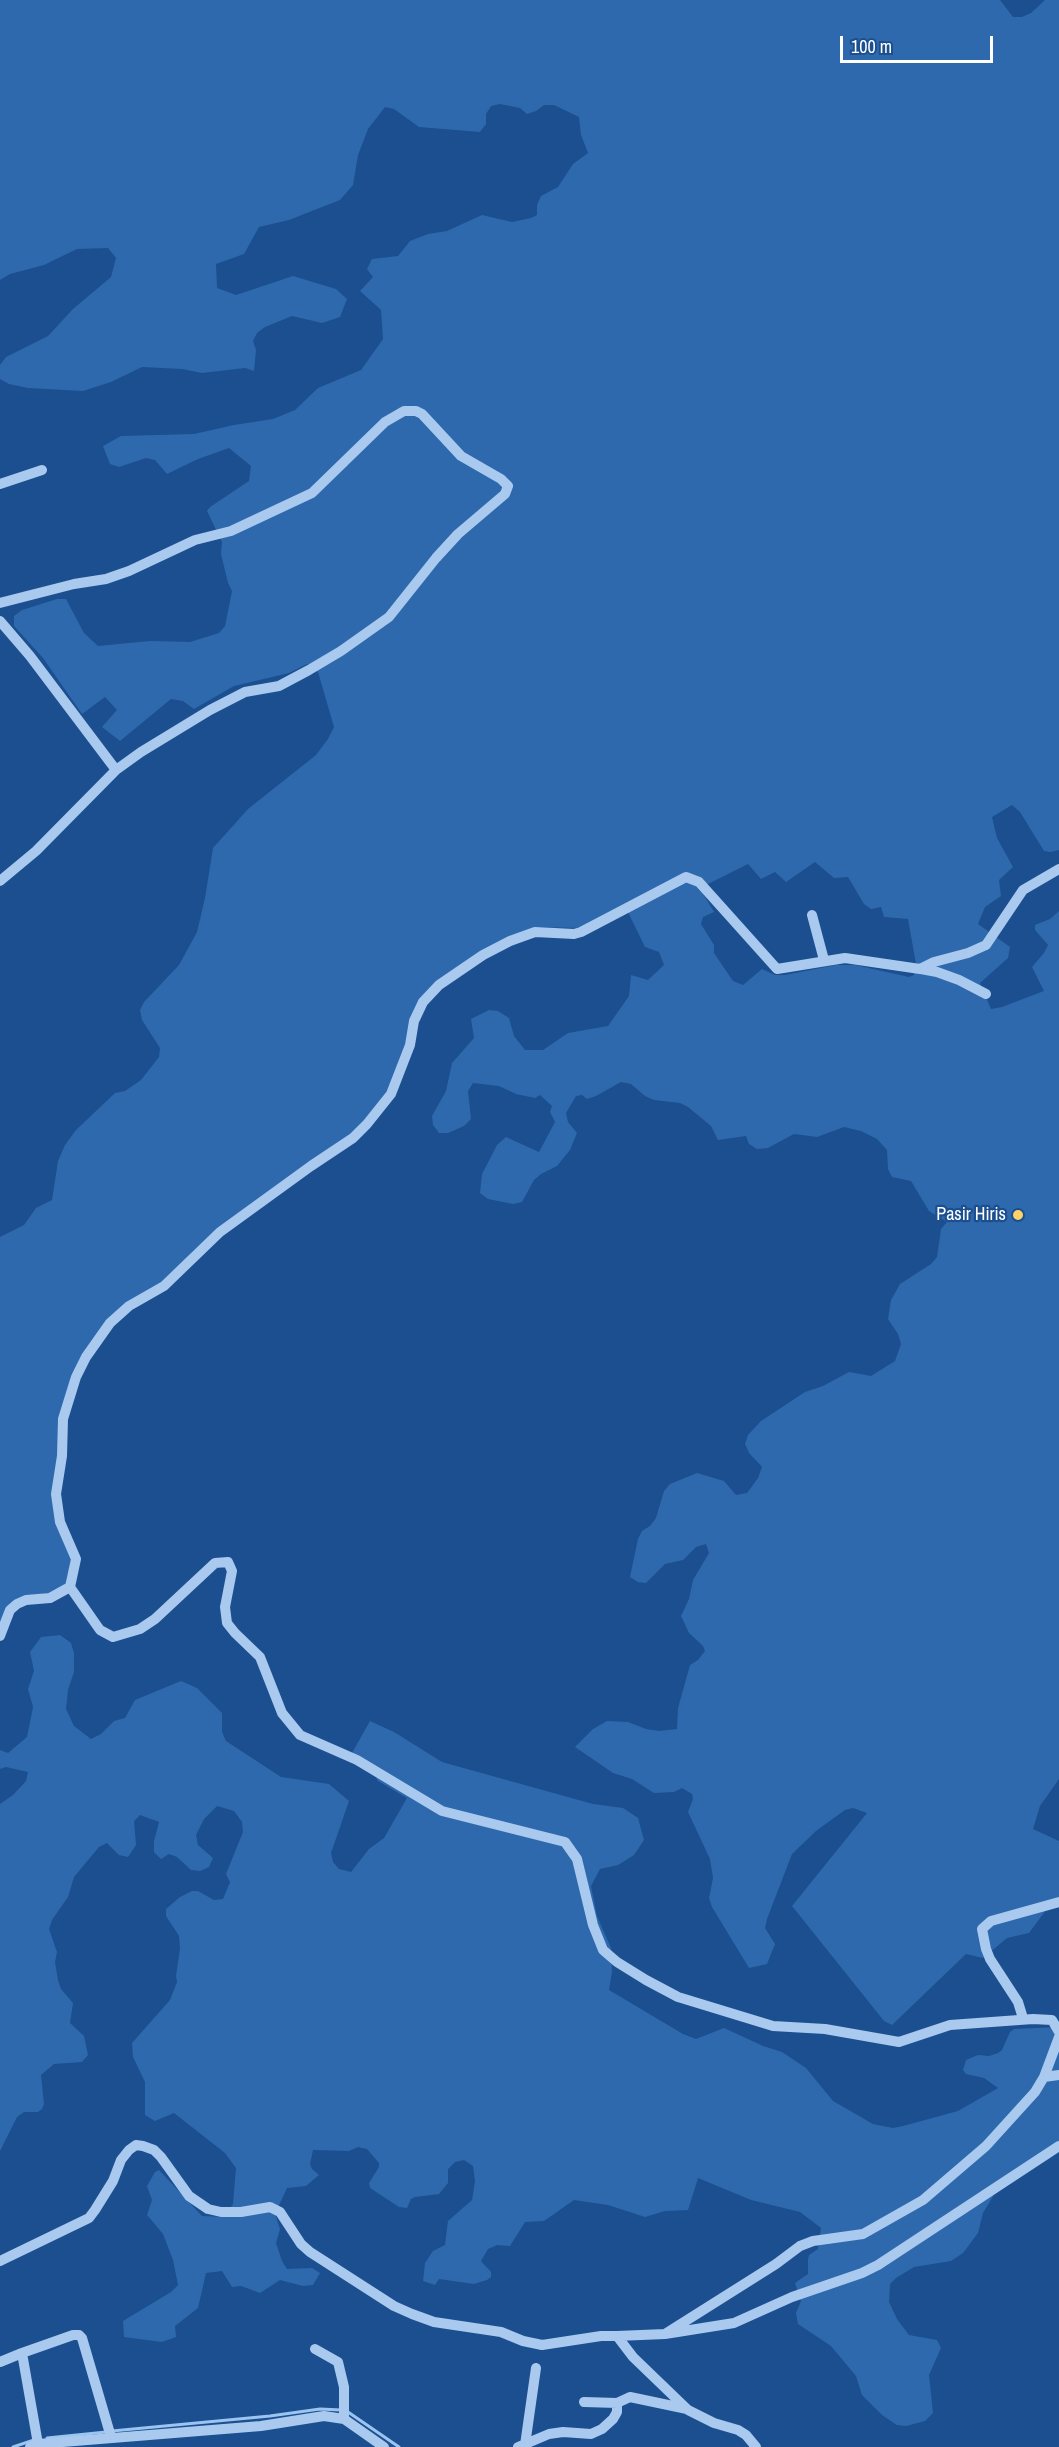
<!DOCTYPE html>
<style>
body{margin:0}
#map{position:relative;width:1059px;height:2447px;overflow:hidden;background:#1b4f8f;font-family:"Archivo Narrow",sans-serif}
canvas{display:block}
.scale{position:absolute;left:840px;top:36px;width:153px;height:27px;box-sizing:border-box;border:3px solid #fff;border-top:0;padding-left:8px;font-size:18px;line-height:21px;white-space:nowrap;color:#fff;-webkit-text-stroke:4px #1b4f8f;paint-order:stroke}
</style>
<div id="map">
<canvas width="1059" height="2447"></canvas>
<div class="scale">100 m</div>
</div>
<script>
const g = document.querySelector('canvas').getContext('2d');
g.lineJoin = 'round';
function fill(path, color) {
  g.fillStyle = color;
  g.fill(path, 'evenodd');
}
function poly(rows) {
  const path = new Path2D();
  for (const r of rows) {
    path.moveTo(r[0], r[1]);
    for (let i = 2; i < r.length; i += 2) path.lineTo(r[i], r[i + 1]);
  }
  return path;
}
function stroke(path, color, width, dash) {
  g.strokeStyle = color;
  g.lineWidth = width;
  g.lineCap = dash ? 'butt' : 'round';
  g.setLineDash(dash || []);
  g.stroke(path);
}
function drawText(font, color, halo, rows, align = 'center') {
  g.font = font + ' "Archivo Narrow",sans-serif';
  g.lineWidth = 4.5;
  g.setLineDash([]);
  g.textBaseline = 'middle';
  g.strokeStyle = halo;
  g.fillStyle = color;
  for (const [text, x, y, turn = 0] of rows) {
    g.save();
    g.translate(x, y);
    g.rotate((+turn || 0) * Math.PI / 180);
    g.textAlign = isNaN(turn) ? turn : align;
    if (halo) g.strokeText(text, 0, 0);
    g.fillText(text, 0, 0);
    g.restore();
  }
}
fill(poly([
 [0,0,1000,0,1013,17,1022,17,1031,13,1045,0,1059,0,1059,850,1050,852,1044,851,1020,812,1012,805,992,817,997,838,1013,867,999,880,1001,896,985,907,978,924,1010,947,1008,958,980,983,991,1009,1002,1007,1044,991,1032,967,1044,953,1048,945,1035,930,1035,925,1050,919,1059,911,1059,1779,1040,1806,1033,1829,1059,1841,1059,1905,1046,1910,1029,1933,1007,1938,983,1958,966,1954,892,2025,884,2021,792,1906,867,1813,853,1808,845,1810,816,1831,792,1854,767,1919,765,1928,775,1944,767,1964,749,1968,712,1907,709,1898,713,1878,710,1859,688,1812,693,1799,692,1794,682,1788,674,1792,654,1793,632,1779,613,1773,575,1747,593,1729,607,1721,628,1722,646,1729,659,1731,677,1729,678,1708,690,1665,698,1660,705,1651,703,1646,689,1633,681,1616,689,1599,693,1580,709,1553,706,1544,696,1547,683,1560,665,1564,646,1583,638,1582,630,1577,638,1539,642,1531,650,1526,656,1518,664,1491,670,1484,697,1473,724,1481,736,1495,747,1493,758,1478,762,1467,749,1453,745,1444,748,1435,761,1421,805,1392,823,1386,849,1372,871,1376,895,1361,901,1344,898,1334,888,1319,891,1300,900,1284,931,1264,937,1257,941,1229,947,1222,929,1211,911,1181,892,1177,888,1169,887,1150,877,1139,861,1131,844,1127,817,1137,794,1134,768,1148,757,1149,749,1144,746,1136,718,1140,711,1126,688,1107,680,1103,654,1100,645,1096,631,1084,621,1082,596,1096,587,1099,582,1095,576,1096,566,1113,568,1122,577,1133,570,1150,557,1166,541,1174,534,1180,522,1202,513,1204,488,1199,480,1193,482,1174,497,1145,506,1137,539,1152,555,1122,550,1112,552,1106,540,1095,535,1098,516,1094,499,1086,473,1083,468,1091,471,1119,464,1126,448,1133,439,1133,433,1125,432,1116,446,1091,452,1063,474,1038,471,1019,489,1010,498,1011,509,1018,514,1036,525,1050,543,1050,568,1033,608,1026,629,996,631,975,648,980,664,965,659,952,645,947,624,904,580,928,534,927,436,981,405,1044,387,1092,377,1106,351,1134,217,1229,161,1283,107,1320,82,1355,71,1375,56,1523,71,1559,66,1585,49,1593,25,1596,0,1623,0,1237,24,1225,36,1208,52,1200,58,1161,65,1145,76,1130,115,1093,125,1091,141,1080,159,1057,160,1048,142,1020,140,1010,144,1002,179,965,197,932,205,898,213,848,248,809,316,755,328,739,334,727,318,672,307,664,289,673,234,686,194,709,183,701,171,699,120,741,102,727,117,710,105,697,82,714,43,658,14,626,14,616,22,610,57,599,66,599,84,633,98,646,150,641,190,642,219,633,225,626,232,591,228,583,221,554,222,542,207,511,210,507,249,481,251,466,229,448,198,459,167,474,155,460,146,458,119,467,110,464,103,446,121,436,194,434,234,425,273,419,295,410,318,388,361,370,383,339,381,310,360,291,373,277,367,269,372,259,398,256,410,241,428,234,447,231,482,215,512,222,531,218,537,215,537,205,541,196,558,187,573,164,588,153,581,135,579,117,554,105,544,105,536,111,527,114,520,108,500,104,491,106,486,114,486,124,480,132,419,127,394,109,385,107,368,129,358,155,353,185,340,200,289,220,259,227,244,254,216,264,217,288,236,295,293,276,336,289,347,299,340,317,322,323,292,316,265,327,257,333,253,341,256,350,254,371,245,368,202,373,182,369,142,367,111,382,83,391,28,388,9,384,0,379,0,365,6,357,48,336,73,309,111,277,116,258,108,248,77,249,44,265,10,274,0,280],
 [815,862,834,878,848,877,864,904,871,909,881,907,884,917,908,919,916,964,914,975,909,977,855,965,836,965,785,975,775,975,762,969,743,985,733,981,714,953,714,945,701,924,703,917,714,912,702,892,708,884,748,864,761,879,775,872,786,882],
 [60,1635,71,1643,74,1653,74,1672,68,1690,66,1709,74,1726,91,1739,101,1734,114,1721,125,1718,135,1700,181,1681,197,1688,222,1713,222,1732,226,1741,281,1777,329,1784,349,1801,331,1853,333,1862,339,1869,351,1872,369,1849,384,1838,407,1798,378,1781,367,1761,352,1753,370,1721,394,1732,442,1762,593,1804,623,1808,638,1818,644,1840,634,1855,618,1865,600,1869,591,1886,597,1916,611,1948,612,1972,609,1990,683,2034,696,2039,724,2028,763,2046,782,2052,806,2068,833,2101,873,2124,893,2128,903,2126,958,2111,998,2088,984,2078,966,2074,963,2070,966,2060,978,2055,989,2056,998,2053,1002,2050,1010,2032,1014,2029,1059,2027,1059,2148,995,2193,983,2213,978,2233,963,2253,951,2261,914,2267,896,2278,890,2284,889,2302,897,2319,909,2335,937,2340,941,2348,929,2375,933,2413,925,2421,906,2426,897,2425,882,2415,862,2395,856,2376,831,2346,798,2324,796,2313,801,2301,795,2283,808,2274,808,2259,809,2255,818,2249,821,2228,800,2212,751,2200,698,2178,688,2210,665,2211,645,2217,608,2205,574,2200,544,2221,525,2222,510,2246,497,2245,488,2249,481,2261,491,2272,491,2277,487,2280,474,2284,439,2279,435,2285,423,2281,425,2263,433,2251,445,2245,448,2221,472,2200,475,2181,473,2166,464,2160,455,2162,448,2169,448,2183,439,2194,415,2197,411,2199,407,2208,399,2207,370,2188,369,2183,379,2167,379,2163,367,2149,358,2147,349,2151,313,2150,310,2164,312,2169,319,2175,306,2186,287,2188,275,2214,280,2229,276,2243,282,2261,287,2269,312,2268,320,2273,313,2285,303,2286,280,2280,260,2293,241,2286,232,2287,222,2271,206,2273,198,2308,175,2326,176,2337,162,2342,124,2337,123,2321,171,2292,178,2285,173,2260,163,2234,147,2215,152,2200,147,2186,155,2172,159,2170,202,2216,224,2217,233,2204,236,2168,225,2153,174,2113,155,2121,145,2115,145,2082,133,2057,132,2043,170,2000,177,1982,176,1976,180,1949,179,1936,166,1916,166,1909,180,1897,192,1891,198,1891,214,1900,223,1899,230,1882,226,1874,243,1832,242,1822,234,1811,217,1806,204,1819,196,1835,198,1845,213,1858,209,1867,200,1871,191,1870,177,1857,169,1854,161,1859,154,1852,154,1841,159,1822,140,1815,134,1821,136,1845,128,1857,119,1855,107,1843,99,1847,74,1877,68,1897,52,1920,49,1929,57,1952,55,1962,58,1980,61,1989,73,2003,70,2023,84,2036,88,2055,82,2062,54,2064,41,2075,44,2104,42,2109,38,2112,24,2112,17,2117,0,2151,0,1804,13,1795,26,1781,28,1772,6,1767,0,1769,0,1750,8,1753,27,1737,33,1707,28,1689,34,1671,30,1652,41,1637]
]), '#2e69ad');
stroke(poly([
 [348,2412,399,2447],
 [112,2431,270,2416,320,2409,341,2410],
 [47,2438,106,2432],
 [13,2447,34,2440]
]), '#9cc4f0', 3);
stroke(poly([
 [0,484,42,470],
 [0,603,74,584,106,579,129,571,195,540,231,531,312,493,385,422,404,411,416,411,422,414,461,456,501,479,508,486,505,494,458,534,436,558,389,617,341,651,309,670,279,686,245,692,210,710,141,752,116,770,36,851,0,881],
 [0,621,30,656,116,770],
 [812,915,824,960],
 [921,969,937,972,959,980,986,994],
 [70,1587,100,1630,113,1637,140,1629,155,1619,215,1563,228,1562,232,1571,225,1607,227,1623,235,1633,260,1657,282,1713,300,1735,357,1760,442,1811,565,1842,577,1859,593,1925,603,1950,617,1962,646,1980,678,1997,773,2026,825,2029,899,2042,950,2025,1033,2019,1052,2020,1059,2032],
 [0,1636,10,1610,17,1604,26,1600,50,1598,70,1587,76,1559,60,1522,56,1494,62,1456,63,1419,76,1377,86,1357,110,1323,129,1306,164,1286,220,1232,311,1166,353,1138,367,1124,391,1094,410,1045,414,1021,423,1002,439,985,483,955,510,941,535,932,574,934,581,932,686,877,699,882,777,969,845,958,920,969,934,962,968,953,986,945,1023,890,1059,869],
 [1020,2020,1022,2015,1018,2002,990,1959,986,1949,982,1929,991,1921,1059,1902],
 [1044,2077,1059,2075],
 [0,2261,89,2218,95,2210,113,2181,121,2160,129,2150,136,2145,143,2146,154,2150,161,2157,189,2196,208,2209,221,2212,241,2212,270,2207,280,2212,301,2244,310,2252,394,2306,412,2314,434,2322,501,2332,523,2341,542,2345,601,2336,617,2336,633,2357,688,2410,714,2423,738,2430,746,2435,756,2447],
 [665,2334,776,2264,800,2246,813,2241,863,2234,923,2200,986,2146,1035,2092,1044,2077,1059,2037],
 [617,2336,665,2334,734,2323,792,2297,862,2273,878,2265,1059,2146],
 [315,2349,338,2362,344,2387,344,2419],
 [0,2362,22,2353],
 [584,2402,617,2403,630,2397,687,2409],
 [38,2444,22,2353,73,2335,79,2335,82,2338,111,2437],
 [525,2445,536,2368],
 [30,2447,38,2444,261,2426,324,2416,344,2419,384,2447],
 [518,2447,549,2434,563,2432,591,2434,602,2429,613,2419,617,2412,617,2403]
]), '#a9c9ee', 10);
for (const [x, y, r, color] of [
 [1018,1215,6,"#ffd166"]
]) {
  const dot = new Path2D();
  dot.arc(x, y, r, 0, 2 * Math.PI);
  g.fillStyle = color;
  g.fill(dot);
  stroke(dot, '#1b4f8f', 2);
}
drawText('18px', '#fff', '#1b4f8f', [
 ["Pasir Hiris",1006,1215]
], 'right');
</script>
